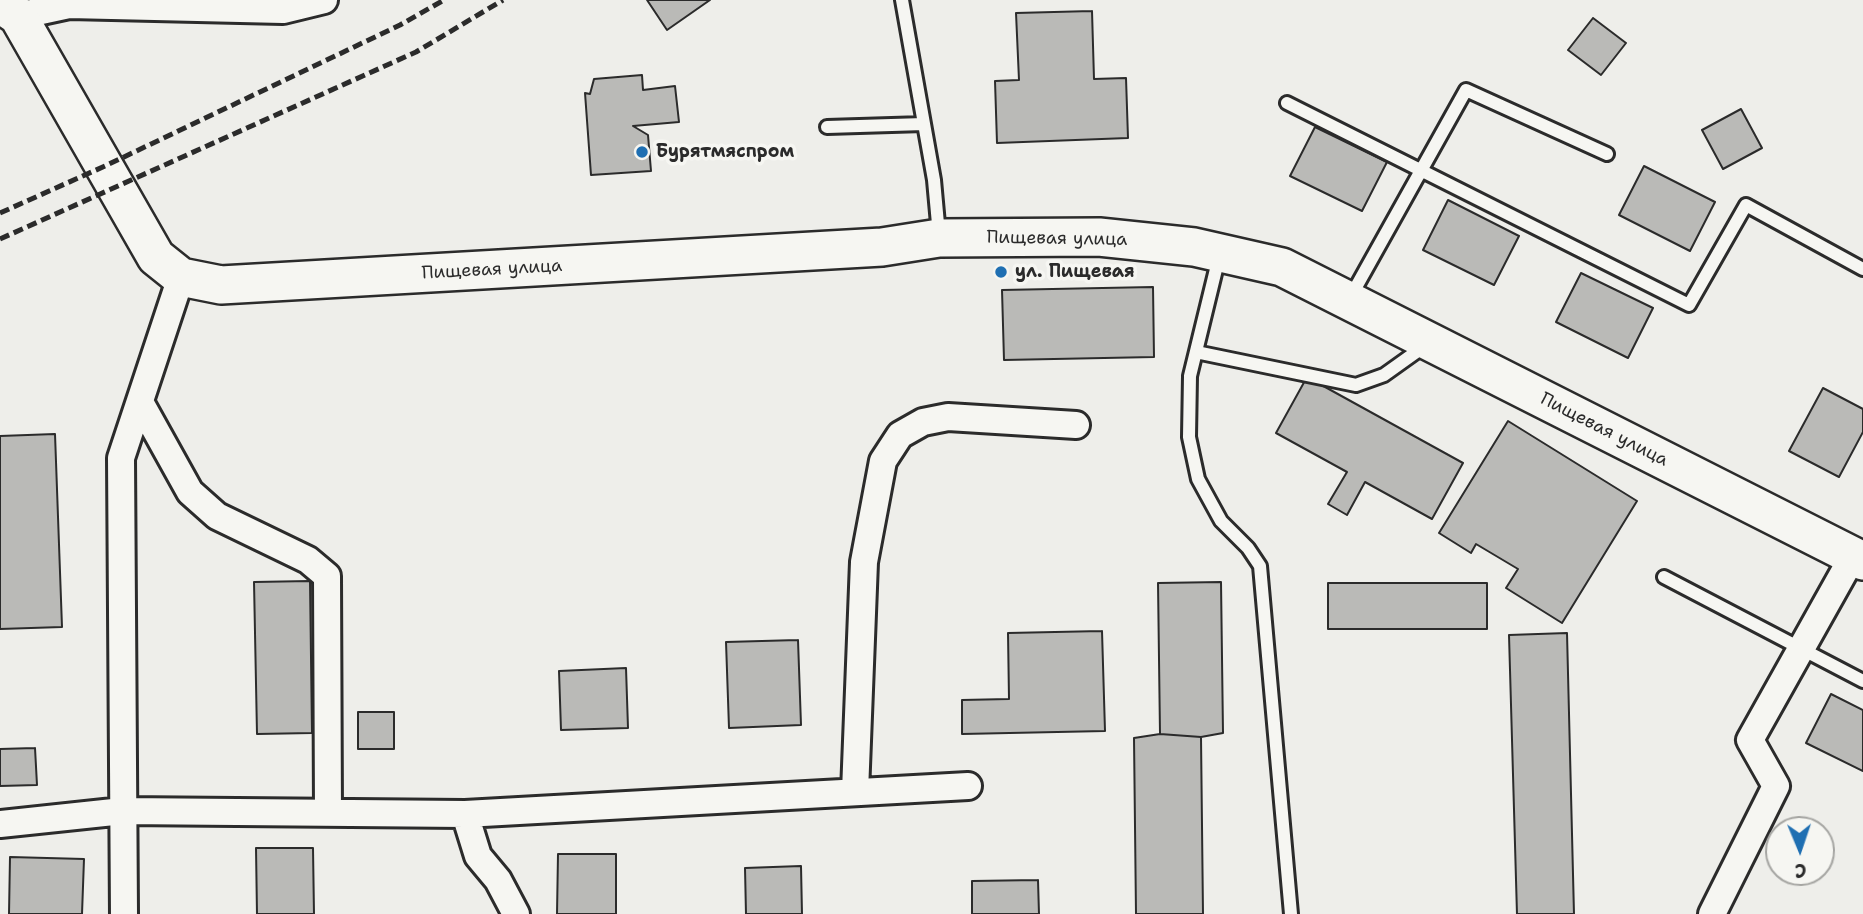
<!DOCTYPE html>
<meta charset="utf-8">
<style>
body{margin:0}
#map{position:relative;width:1863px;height:914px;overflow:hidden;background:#eeeeea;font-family:"Shantell Sans",sans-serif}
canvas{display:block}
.north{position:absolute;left:1765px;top:816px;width:70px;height:70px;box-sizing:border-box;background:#f6f6f2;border:2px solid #a5a5a2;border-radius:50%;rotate:178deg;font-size:19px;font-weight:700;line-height:28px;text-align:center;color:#2b2b2b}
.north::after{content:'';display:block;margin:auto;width:24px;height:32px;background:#1f6fb2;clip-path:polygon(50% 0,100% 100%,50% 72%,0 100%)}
</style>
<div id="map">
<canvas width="1863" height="914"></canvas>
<div class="north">С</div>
</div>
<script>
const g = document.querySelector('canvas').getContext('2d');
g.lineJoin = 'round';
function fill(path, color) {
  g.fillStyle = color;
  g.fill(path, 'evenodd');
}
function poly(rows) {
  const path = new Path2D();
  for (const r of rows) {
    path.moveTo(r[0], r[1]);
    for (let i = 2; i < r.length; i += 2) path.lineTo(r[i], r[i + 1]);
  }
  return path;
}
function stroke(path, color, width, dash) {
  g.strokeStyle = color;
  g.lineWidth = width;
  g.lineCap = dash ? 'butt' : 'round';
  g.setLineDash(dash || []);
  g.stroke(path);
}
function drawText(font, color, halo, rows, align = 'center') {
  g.font = font + ' "Shantell Sans",sans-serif';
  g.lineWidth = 7;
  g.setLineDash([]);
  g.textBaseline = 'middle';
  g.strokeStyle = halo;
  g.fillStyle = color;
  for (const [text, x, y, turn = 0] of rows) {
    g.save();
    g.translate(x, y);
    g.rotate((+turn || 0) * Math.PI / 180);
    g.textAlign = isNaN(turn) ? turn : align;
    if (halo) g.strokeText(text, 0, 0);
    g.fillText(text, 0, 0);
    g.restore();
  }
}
const building = poly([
 [647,0,710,0,667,30,647,0],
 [1092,11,1094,79,1126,78,1128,138,997,143,995,81,1019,80,1016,13,1092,11],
 [1593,18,1626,43,1601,75,1568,50,1593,18],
 [642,75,643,90,675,86,679,122,633,126,648,135,651,171,591,175,585,93,590,94,594,79,642,75],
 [1741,109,1762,148,1723,169,1702,130,1741,109],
 [1315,127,1387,162,1362,211,1290,176,1315,127],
 [1644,166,1715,202,1690,251,1619,215,1644,166],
 [1448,200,1519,236,1494,285,1423,250,1448,200],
 [1581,273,1653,308,1628,358,1556,322,1581,273],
 [1153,287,1154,357,1004,360,1002,290,1153,287],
 [1307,377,1463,463,1432,519,1365,482,1347,515,1328,504,1347,472,1276,433,1307,377],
 [1823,388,1863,409,1863,432,1839,477,1789,451,1823,388],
 [1508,421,1637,501,1562,623,1506,588,1518,569,1476,544,1471,553,1439,533,1508,421],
 [55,434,62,627,0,629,0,436,55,434],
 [310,581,312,733,257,734,254,582,310,581],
 [1221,582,1223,733,1201,737,1160,734,1158,583,1221,582],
 [1328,583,1487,583,1487,629,1328,629,1328,583],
 [1102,631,1105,731,962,734,962,700,1009,699,1008,633,1102,631],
 [1567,633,1574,914,1517,914,1509,635,1567,633],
 [798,640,801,725,729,728,726,642,798,640],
 [626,668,628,728,561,730,559,671,626,668],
 [1831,694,1863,710,1863,771,1806,743,1831,694],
 [358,712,394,712,394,749,358,749,358,712],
 [1160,734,1201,737,1203,914,1136,914,1134,738,1160,734],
 [35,748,37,785,0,786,0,749,35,748],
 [256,848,313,848,314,914,257,914,256,848],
 [558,854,616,854,616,914,557,914,558,854],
 [10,857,84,859,82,914,9,914,10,857],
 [801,866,802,914,746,914,745,868,801,866],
 [1038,880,1039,914,972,914,972,881,1038,880]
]);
fill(building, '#babab7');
stroke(building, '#2b2b2b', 2);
const service = poly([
 [902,0,934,180,939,235],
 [1287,103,1689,305,1746,205,1863,269],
 [827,127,924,124],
 [1219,257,1190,376,1189,437,1198,479,1221,521,1248,548,1260,566,1291,914],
 [1351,296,1466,90,1607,154],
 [1196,352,1356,385,1384,375,1426,345],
 [1664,577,1863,681]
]);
const minor = poly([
 [18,16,69,5,283,10,324,0],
 [140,402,190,492,217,516,308,560,327,576,328,813],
 [855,792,864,562,883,461,900,435,923,422,948,417,1076,425],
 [465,814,478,856,498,880,516,914],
 [0,824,123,811,465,814,968,786],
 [124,914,121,458,181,277],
 [1712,914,1776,786,1750,740,1853,556]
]);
const secondary = poly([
 [0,4,18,16,156,257,181,277,221,285,882,247,939,238,1099,237,1194,247,1282,267,1863,561]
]);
stroke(service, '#2b2b2b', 18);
stroke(minor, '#2b2b2b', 32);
stroke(secondary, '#2b2b2b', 42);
stroke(service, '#f6f6f2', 12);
stroke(minor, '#f6f6f2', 26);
stroke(secondary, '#f6f6f2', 37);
stroke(poly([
 [0,213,105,166,400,25,444,0],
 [0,239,416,52,503,0]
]), '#2b2b2b', 5, [10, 5]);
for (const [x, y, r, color] of [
 [642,152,7,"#1f6fb2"],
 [1001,272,7,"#1f6fb2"]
]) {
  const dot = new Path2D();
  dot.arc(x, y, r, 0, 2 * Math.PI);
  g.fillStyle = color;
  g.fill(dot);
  stroke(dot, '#f6f6f2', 2.5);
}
drawText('bold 18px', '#2b2b2b', '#f6f6f2', [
 ["Бурятмяспром",656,152],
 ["ул. Пищевая",1015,272]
], 'left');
drawText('18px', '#2b2b2b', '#f6f6f2', [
 ["Пищевая улица",1057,239,1],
 ["Пищевая улица",492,270,-3],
 ["Пищевая улица",1604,430,27]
]);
</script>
